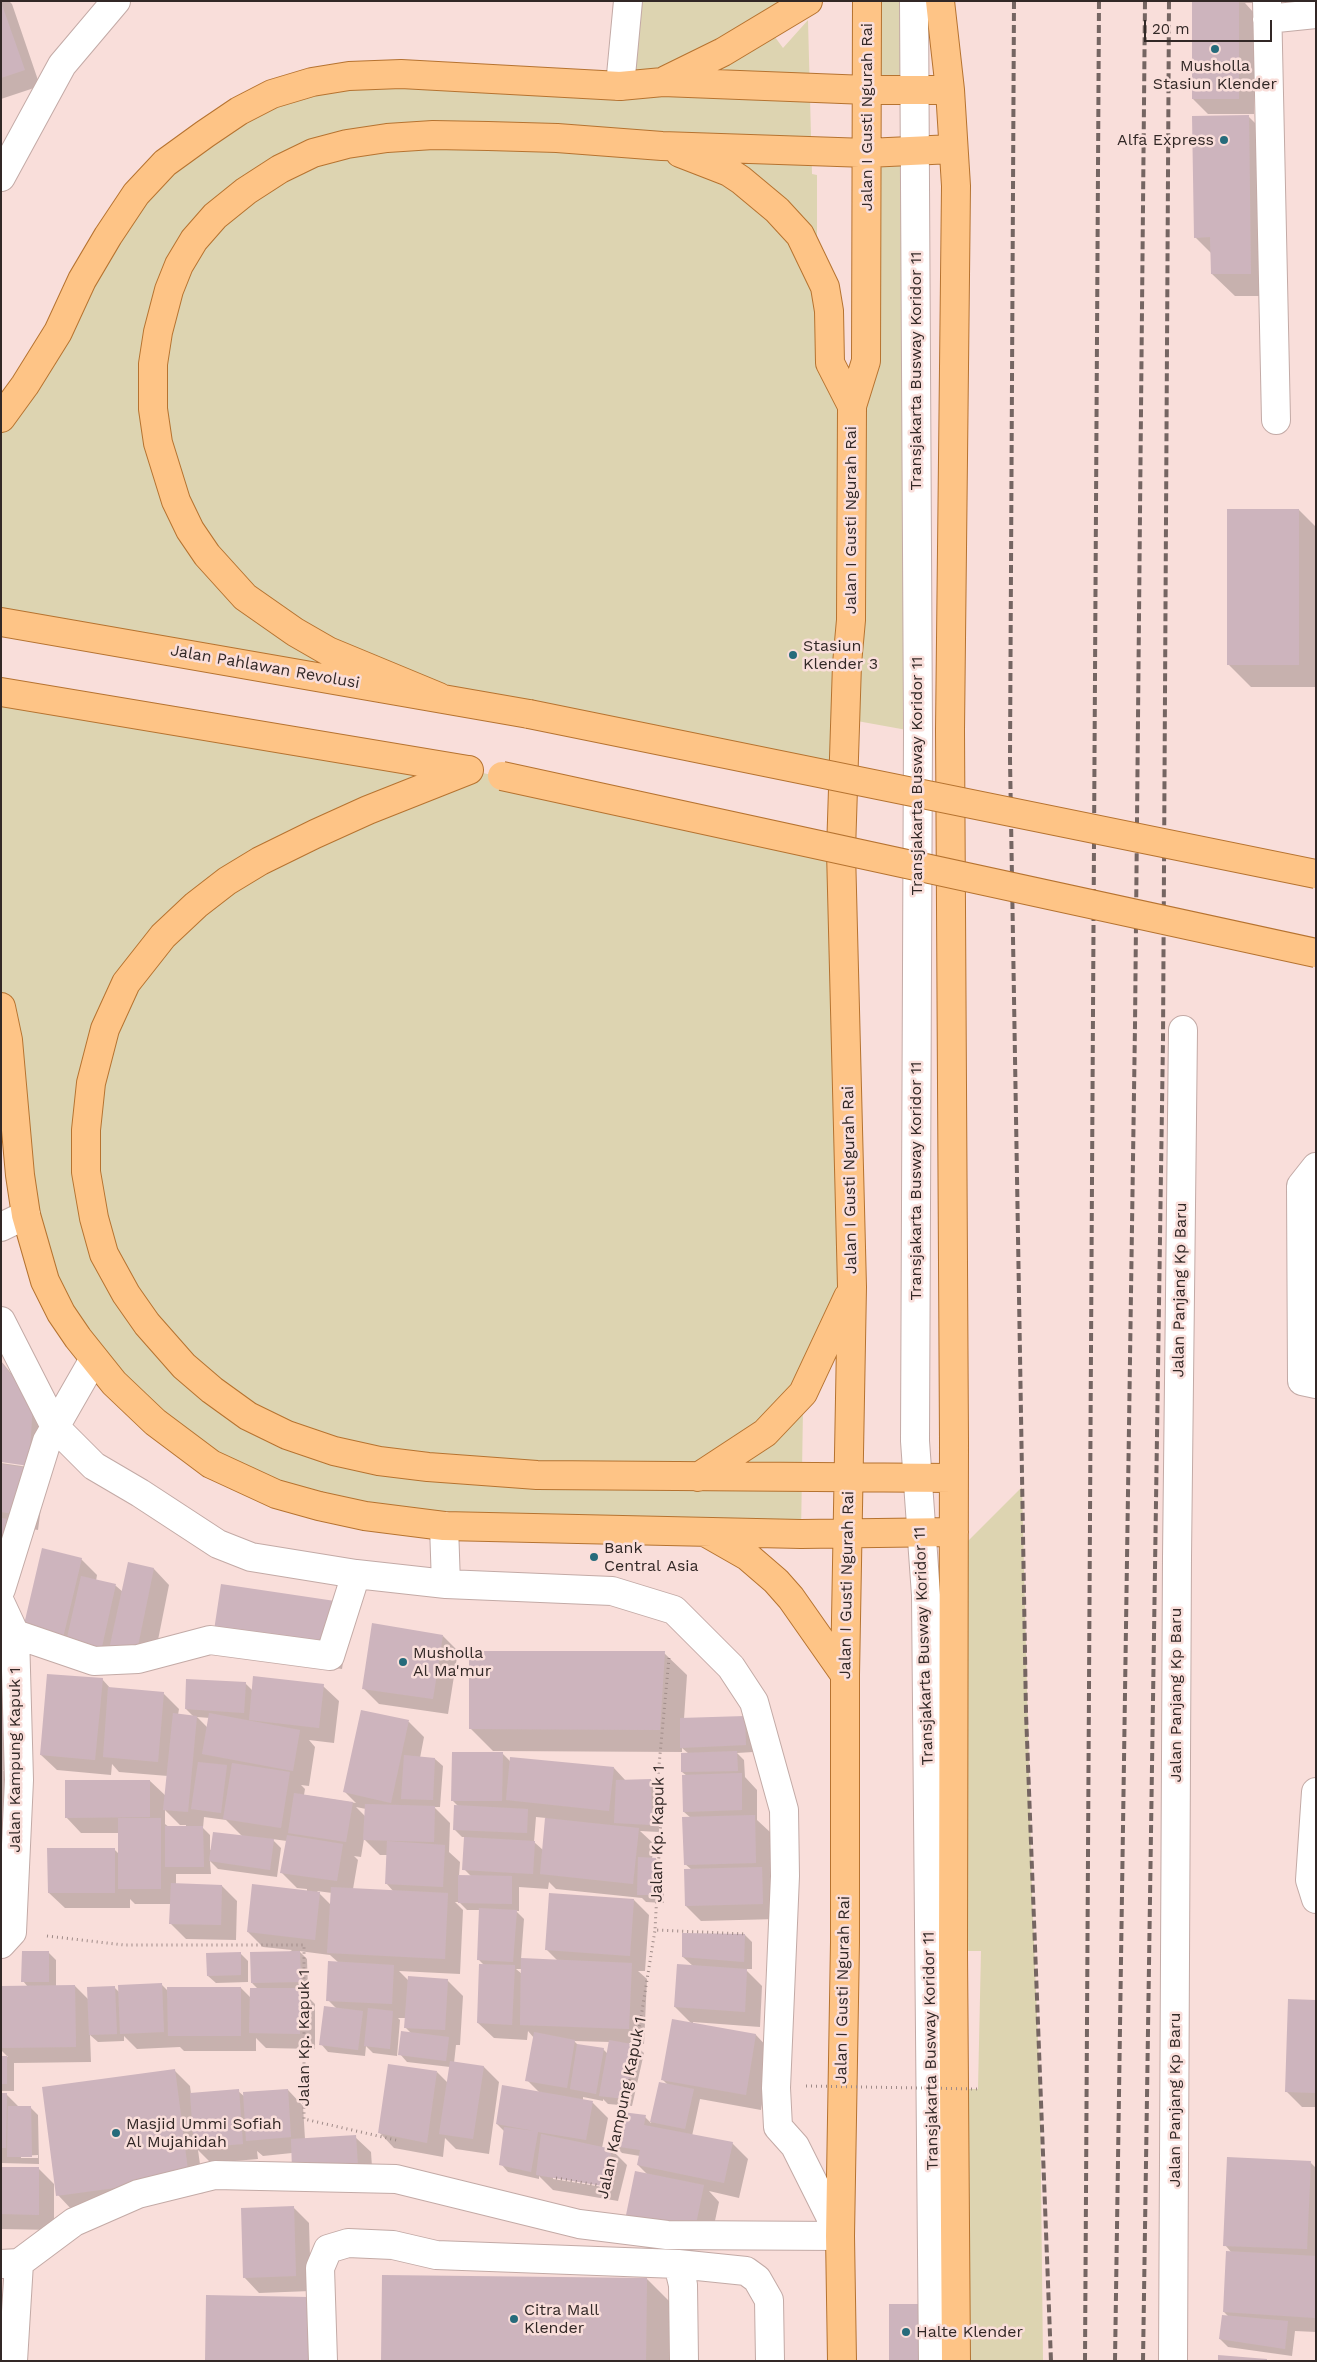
<!DOCTYPE html>
<style>
body{margin:0}
#map{position:relative;width:1317px;height:2362px;overflow:hidden;background:#f9deda;font-family:"Work Sans",sans-serif}
canvas{display:block}
.frame{position:absolute;inset:0;border:2px solid #322826;pointer-events:none}
.scale{position:absolute;left:1144px;top:20px;width:128px;height:22px;box-sizing:border-box;border:2px solid #322826;border-top:0;padding-left:6px;font-size:15px;line-height:18px;white-space:nowrap;color:#322826;-webkit-text-stroke:4px #f9deda;paint-order:stroke}
</style>
<div id="map">
<canvas width="1317" height="2362"></canvas>
<div class="frame"></div>
<div class="scale">20 m</div>
</div>
<script>
const g = document.querySelector('canvas').getContext('2d');
g.lineJoin = 'round';
function fill(path, color) {
  g.fillStyle = color;
  g.fill(path, 'evenodd');
}
function poly(rows) {
  const path = new Path2D();
  for (const r of rows) {
    path.moveTo(r[0], r[1]);
    for (let i = 2; i < r.length; i += 2) path.lineTo(r[i], r[i + 1]);
  }
  return path;
}
function stroke(path, color, width, dash) {
  g.strokeStyle = color;
  g.lineWidth = width;
  g.lineCap = dash ? 'butt' : 'round';
  g.setLineDash(dash || []);
  g.stroke(path);
}
function drawText(font, color, halo, rows, align = 'center') {
  g.font = font + ' "Work Sans",sans-serif';
  g.lineWidth = 5;
  g.setLineDash([]);
  g.textBaseline = 'middle';
  g.strokeStyle = halo;
  g.fillStyle = color;
  for (const [text, x, y, turn = 0] of rows) {
    g.save();
    g.translate(x, y);
    g.rotate((+turn || 0) * Math.PI / 180);
    g.textAlign = isNaN(turn) ? turn : align;
    if (halo) g.strokeText(text, 0, 0);
    g.fillText(text, 0, 0);
    g.restore();
  }
}
fill(poly([
 [628,1,808,1,767,26,783,48,808,20,812,174,817,175,817,244,798,233,852,405,867,153,914,150,918,732,846,719,843,778,1,622,1,418,165,163,312,82,620,86],
 [867,1,914,1,914,89,867,90],
 [1,692,469,770,841,851,852,1287,803,1409,801,1534,365,1516,181,1442,45,1281,1,1008],
 [1022,1487,1032,1892,1040,2088,1043,2361,958,2361,957,2089,978,2089,981,1951,953,1951,953,1556]
]), '#ddd4b1');
fill(poly([
 [1,1,9,1,12,4,40,86,1,99],
 [1193,1,1266,1,1266,3,1245,3,1254,13,1254,114,1208,114,1193,99],
 [1248,116,1271,139,1273,296,1235,296,1212,274,1212,254,1195,237],
 [1299,510,1316,527,1316,687,1251,687,1228,664],
 [1,1361,48,1418,44,1485,38,1530,21,1527,30,1536,14,1594,1,1591,1,1463,35,1468,35,1466,1,1461],
 [81,1559,97,1575,96,1581,116,1586,123,1592,129,1564,154,1569,169,1585,153,1665,39,1648],
 [350,1618,342,1669,230,1652],
 [443,1636,458,1651,448,1714,379,1704,363,1688],
 [664,1653,687,1675,684,1719,745,1717,752,1725,753,1752,737,1753,744,1760,745,1777,757,1790,757,1820,770,1832,771,1878,777,1883,777,1919,701,1921,686,1906,692,1870,685,1864,691,1818,684,1812,687,1776,682,1772,689,1754,682,1748,682,1752,493,1751,470,1728],
 [1,1673,8,1675,6,1770,3,1770,16,1783,1,1937],
 [102,1679,111,1689,163,1693,179,1709,178,1715,193,1716,186,1709,245,1683,253,1691,323,1686,339,1701,334,1743,309,1740,315,1747,309,1786,301,1785,305,1789,304,1795,356,1803,345,1792,362,1711,409,1722,424,1737,420,1758,435,1759,443,1766,440,1807,434,1807,450,1823,449,1852,460,1862,459,1876,471,1876,464,1869,465,1837,462,1837,454,1829,459,1807,452,1800,502,1753,511,1762,614,1768,626,1781,651,1780,658,1787,659,1832,640,1831,654,1844,652,1859,656,1859,663,1867,664,1903,646,1902,642,1898,556,1889,549,1882,548,1889,519,1887,519,1911,516,1911,524,1919,521,1959,558,1961,546,1949,634,1900,649,1915,645,1971,638,1971,647,1979,644,2044,629,2043,629,2045,636,2046,644,2053,632,2106,608,2104,603,2099,603,2101,583,2097,583,2101,593,2103,608,2118,602,2148,612,2150,627,2165,618,2201,553,2190,539,2176,539,2179,508,2172,501,2164,505,2132,497,2124,540,2093,527,2080,534,2038,528,2031,527,2040,494,2038,478,2023,484,1965,478,1959,480,1910,467,1910,459,1902,455,1902,463,1910,460,1974,399,1971,409,1981,447,1980,463,1996,460,2045,456,2045,454,2063,484,2067,499,2082,489,2154,456,2149,445,2138,443,2157,394,2148,379,2132,437,2072,448,2083,450,2067,407,2062,400,2054,412,2034,405,2027,406,2018,398,2018,400,2020,397,2056,373,2053,366,2046,365,2056,328,2052,321,2044,337,2009,328,2000,339,1963,330,1955,299,1951,307,1959,308,1989,300,1989,315,2004,315,2049,266,2048,256,2038,256,2051,184,2051,180,2047,137,2049,124,2036,124,2041,98,2042,90,2035,91,2062,14,2063,14,2091,1,2091,1,2057,8,2057,1,2050,1,1987,28,1987,23,1981,49,1953,56,1960,56,1986,75,1986,89,2000,114,1987,119,1992,161,1984,169,1992,241,1988,251,1998,258,1989,252,1983,292,1950,263,1947,248,1932,307,1892,307,1889,297,1888,282,1873,287,1841,272,1839,281,1848,277,1877,218,1869,210,1861,211,1874,176,1874,176,1884,222,1886,237,1901,236,1940,186,1939,170,1923,171,1904,135,1904,130,1899,130,1908,65,1908,49,1893,114,1849,119,1854,119,1833,81,1833,66,1817,150,1781,166,1796,168,1776,119,1772,112,1764,111,1775,57,1770,41,1755],
 [197,1717,210,1718,208,1728],
 [356,1807,366,1809,365,1816],
 [165,1810,180,1825,186,1825,186,1827,169,1827,165,1824],
 [204,1817,226,1820,243,1837,210,1850,210,1835,203,1828],
 [536,1817,546,1818,543,1850,534,1842],
 [364,1839,380,1855,387,1855,386,1883,394,1892,353,1889,358,1860,354,1856,361,1857],
 [317,1891,332,1893,331,1905],
 [516,1969,522,1969,522,1974],
 [574,2041,610,2042,608,2054,603,2049,578,2045],
 [553,2176,609,2185,609,2188,553,2179],
 [745,1935,752,1942,752,1969,745,1969,762,1986,760,2027,693,2022,693,2024,756,2035,771,2051,761,2110,700,2099,692,2136,732,2143,748,2159,739,2198,709,2191,719,2202,710,2244,643,2230,628,2215,648,2175,638,2165,640,2156,622,2153,614,2145,645,2117,651,2123,660,2083,668,2085,663,2080,692,2024,675,2007,693,1966,683,1957],
 [240,1953,248,1961,248,1982,216,1983,208,1976],
 [1316,2001,1316,2107,1302,2107,1286,2091],
 [174,2070,190,2086,191,2094,238,2091,245,2097,288,2090,303,2106,305,2139,355,2137,371,2152,373,2182,292,2153,263,2156,257,2151,258,2159,211,2163,198,2150,204,2193,73,2211,58,2195],
 [1,2094,7,2095,19,2107,31,2108,38,2115,39,2164,1,2163],
 [38,2155,38,2158,21,2158,21,2156],
 [1311,2163,1316,2168,1316,2332,1295,2331,1292,2356,1228,2347,1220,2339,1229,2317,1224,2312,1232,2253,1225,2245],
 [1,2168,38,2168,54,2184,54,2230,1,2229],
 [293,2207,309,2223,311,2291,259,2293,244,2277],
 [647,2279,676,2308,675,2361,382,2361],
 [1,2296,22,2317,1,2361],
 [308,2298,330,2361,206,2361]
]), '#0003');
fill(poly([
 [1192,1,1239,1,1239,99,1192,99],
 [1,2,25,70,1,78],
 [1249,115,1251,274,1211,274,1210,237,1194,238,1192,116],
 [1227,509,1299,509,1299,665,1227,665],
 [1,1362,33,1402,29,1466,1,1462],
 [1,1464,29,1468,22,1515,1,1512],
 [1,1518,15,1520,1,1567],
 [42,1548,82,1558,62,1642,22,1633],
 [128,1562,154,1568,137,1651,110,1645],
 [81,1576,116,1584,101,1651,66,1642],
 [221,1584,335,1601,327,1654,213,1637],
 [372,1623,443,1635,433,1699,362,1689],
 [469,1651,665,1651,660,1730,469,1729],
 [1,1672,9,1674,2,1703,1,1703],
 [47,1674,103,1678,95,1760,40,1755],
 [253,1676,324,1684,319,1728,249,1720],
 [186,1679,246,1682,244,1713,185,1709],
 [108,1687,164,1692,158,1762,103,1757],
 [361,1710,409,1720,391,1803,343,1792],
 [1,1713,5,1713,3,1733,1,1733],
 [173,1713,197,1716,188,1812,163,1810],
 [209,1713,300,1730,293,1771,202,1754],
 [745,1716,746,1745,680,1748,680,1718],
 [737,1751,738,1771,681,1772,681,1753],
 [452,1752,503,1752,502,1801,451,1801],
 [404,1755,435,1758,433,1800,401,1799],
 [510,1757,614,1767,609,1811,506,1800],
 [198,1762,227,1765,221,1813,191,1809],
 [232,1763,290,1772,281,1828,223,1819],
 [742,1773,742,1810,683,1812,682,1775],
 [651,1779,652,1825,614,1823,616,1780],
 [65,1780,150,1780,150,1817,65,1818],
 [294,1793,353,1802,346,1842,288,1833],
 [365,1804,435,1806,434,1842,363,1840],
 [454,1805,528,1809,527,1833,453,1830],
 [1,1813,6,1813,6,1849,1,1849],
 [755,1815,756,1863,684,1865,682,1817],
 [118,1818,161,1818,161,1889,118,1889],
 [545,1818,639,1828,633,1884,540,1874],
 [165,1826,203,1826,204,1867,165,1867],
 [213,1832,274,1839,270,1870,209,1861],
 [287,1835,343,1844,337,1881,280,1873],
 [464,1837,535,1841,533,1874,462,1870],
 [387,1841,445,1845,443,1887,385,1884],
 [47,1848,115,1848,115,1893,48,1893],
 [638,1857,656,1858,657,1895,637,1895],
 [762,1867,763,1904,685,1906,684,1869],
 [458,1875,512,1876,512,1904,458,1903],
 [171,1883,222,1885,221,1925,169,1924],
 [252,1884,320,1892,315,1940,247,1932],
 [331,1887,448,1893,445,1959,327,1953],
 [549,1893,634,1899,630,1956,545,1950],
 [479,1908,517,1910,513,1962,477,1960],
 [682,1933,745,1934,744,1962,682,1957],
 [22,1951,49,1951,49,1982,21,1982],
 [300,1951,301,1982,251,1983,250,1952],
 [241,1952,241,1975,207,1976,206,1953],
 [521,1958,632,1963,629,2029,520,2025],
 [328,1961,394,1965,392,2004,326,2001],
 [479,1964,515,1965,512,2025,477,2023],
 [677,1964,747,1969,745,2012,674,2007],
 [408,1976,448,1979,445,2030,404,2028],
 [162,1983,164,2032,120,2034,118,1985],
 [75,1985,76,2047,1,2048,1,1986],
 [115,1986,117,2034,89,2035,87,1987],
 [167,1987,241,1987,241,2036,168,2036],
 [250,1988,300,1988,300,2034,249,2033],
 [1288,1999,1316,2000,1316,2093,1285,2092],
 [324,2006,363,2011,358,2050,319,2045],
 [368,2008,393,2011,390,2049,364,2046],
 [672,2019,756,2034,746,2095,661,2080],
 [401,2031,449,2037,446,2061,398,2055],
 [534,2032,575,2040,567,2088,525,2081],
 [609,2040,637,2045,625,2099,599,2096],
 [577,2044,604,2048,596,2094,570,2089],
 [1,2056,7,2056,7,2084,1,2084],
 [450,2061,484,2066,473,2139,439,2134],
 [388,2064,437,2071,427,2143,378,2133],
 [175,2069,189,2178,56,2196,42,2087],
 [659,2082,694,2089,685,2129,650,2122],
 [502,2085,593,2101,586,2140,538,2132,531,2172,499,2165,504,2127,535,2131,496,2124],
 [239,2089,243,2144,194,2148,190,2093],
 [288,2089,291,2137,246,2141,243,2092],
 [1,2093,7,2093,6,2148,1,2148],
 [8,2106,31,2106,32,2157,7,2157],
 [622,2112,646,2115,644,2125,733,2142,724,2183,637,2165,640,2150,613,2146],
 [541,2134,612,2149,603,2186,536,2175],
 [356,2135,358,2167,292,2171,291,2139],
 [1227,2157,1311,2161,1307,2249,1223,2246],
 [1,2167,39,2167,39,2215,1,2214],
 [635,2171,704,2185,695,2229,626,2215],
 [294,2206,296,2276,243,2278,241,2208],
 [1226,2251,1316,2256,1316,2318,1223,2312],
 [382,2275,647,2278,646,2361,381,2361],
 [206,2295,309,2297,308,2361,205,2361],
 [889,2304,923,2304,924,2361,889,2361],
 [1222,2315,1288,2321,1285,2349,1219,2339],
 [1218,2355,1267,2359,1267,2361,1218,2361]
]), '#cdb4bd');
const minor = poly([
 [914,1,918,732,915,1441,926,1595,933,2361],
 [1267,1,1276,420],
 [1267,19,1316,14],
 [620,86,628,1],
 [1,177,62,65,116,1],
 [1316,1167,1301,1186,1302,1381,1316,1384],
 [1,1227,26,1215],
 [1,1321,55,1427,94,1466,140,1493,218,1544,251,1557,356,1574,446,1584,612,1591,674,1610,731,1667,754,1702,784,1810,785,1876,776,2088,778,2127,795,2146,840,2236,667,2235,579,2224,396,2179,215,2175,138,2194,74,2222,19,2263,1,2264],
 [444,1526,446,1584],
 [1,1589,47,1441,94,1359],
 [1,1604,15,1634,19,1780,12,1932,1,1944],
 [1,1632,15,1634,94,1661,138,1659,210,1640,330,1656,356,1574],
 [1316,1792,1310,1880,1316,1899],
 [678,2264,746,2271,757,2279,769,2300,770,2361],
 [13,2361,19,2263],
 [323,2361,320,2268,328,2249,348,2243,393,2245,436,2255,678,2264,683,2285,684,2361],
 [1173,2361,1177,1557,1183,1030]
]);
const major = poly([
 [940,1,950,90,956,186,950,730,954,1441,953,1951,956,2361],
 [666,80,723,52,808,1],
 [680,153,729,172,741,180,777,210,800,235,825,287,829,311,830,363,852,406],
 [1,418,25,385,58,332,82,280,108,236,136,194,165,163,205,134,239,111,272,94,312,82,349,76,401,74,620,86,663,82,867,90,950,90],
 [1,622,529,714],
 [1,692,468,770],
 [439,697,328,651,295,632,245,597,207,555,190,530,176,501,158,443,153,409,153,364,158,332,169,290,179,265,194,240,215,216,246,191,280,169,313,153,347,144,387,138,433,135,488,136,557,138,662,146,867,153,953,149],
 [469,770,368,810,315,834,260,861,227,881,196,905,163,936,126,983,105,1029,91,1083,86,1130,86,1172,94,1218,104,1254,126,1294,147,1324,184,1366,212,1390,248,1416,287,1435,334,1451,379,1461,428,1467,537,1475,953,1478],
 [1,1007,8,1040,20,1175,26,1215,45,1281,61,1313,78,1338,114,1383,155,1422,211,1464,276,1494,319,1506,365,1516,444,1526,801,1534,954,1532],
 [698,1477,765,1433,803,1393,848,1297],
 [705,1532,747,1556,776,1581,791,1598,845,1675],
 [842,2361,840,2236,845,1942,845,1675,852,1287,841,851,847,664,851,620,852,406,866,361,867,1]
]);
stroke(minor, '#c3aaa6', 30);
stroke(major, '#b67330', 30);
stroke(poly([
 [669,1658,658,1776,661,1817,655,1930,746,1934],
 [47,1936,124,1945,304,1945,304,2119,400,2141],
 [556,2178,603,2186],
 [603,2187,633,2067,655,1930]
]), '#9e8a87', 3, [1, 4]);
stroke(minor, '#fff', 28);
stroke(major, '#fec486', 28);
stroke(poly([
 [1014,1,1010,759,1026,1713,1051,2361],
 [1085,2361,1099,1],
 [1115,2361,1135,1026,1145,1],
 [1143,2361,1163,1040,1169,1]
]), '#756562', 4, [8, 4]);
const majorBridge = poly([
 [529,714,1316,874],
 [502,776,1316,953]
]);
stroke(majorBridge, '#b67330', 30, []);
stroke(poly([
 [806,2086,978,2089]
]), '#9e8a87', 3, [1, 4]);
stroke(majorBridge, '#fec486', 28);
for (const [x, y, r, color] of [
 [1215,49,5,"#266b7b"],
 [1224,140,5,"#266b7b"],
 [793,655,5,"#266b7b"],
 [594,1557,5,"#266b7b"],
 [403,1662,5,"#266b7b"],
 [116,2133,5,"#266b7b"],
 [514,2319,5,"#266b7b"],
 [906,2332,5,"#266b7b"]
]) {
  const dot = new Path2D();
  dot.arc(x, y, r, 0, 2 * Math.PI);
  g.fillStyle = color;
  g.fill(dot);
  stroke(dot, '#f9deda', 2);
}
drawText('16px', '#322826', '#f9deda', [
 ["Musholla",1215,66,"center"],
 ["Stasiun Klender",1215,84,"center"],
 ["Alfa Express",1214,140,"right"],
 ["Stasiun",803,646],
 ["Klender 3",803,664],
 ["Bank",604,1548],
 ["Central Asia",604,1566],
 ["Musholla",413,1653],
 ["Al Ma'mur",413,1671],
 ["Masjid Ummi Sofiah",126,2124],
 ["Al Mujahidah",126,2142],
 ["Citra Mall",524,2310],
 ["Klender",524,2328],
 ["Halte Klender",916,2332]
], 'left');
drawText('16px', '#322826', '#f9deda', [
 ["Jalan I Gusti Ngurah Rai",867,117,-90],
 ["Transjakarta Busway Koridor 11",916,371,-90],
 ["Jalan I Gusti Ngurah Rai",851,520,-90],
 ["Jalan Pahlawan Revolusi",265,667,10],
 ["Transjakarta Busway Koridor 11",917,776,-90],
 ["Jalan I Gusti Ngurah Rai",850,1180,-91],
 ["Transjakarta Busway Koridor 11",916,1181,-90],
 ["Jalan Panjang Kp Baru",1180,1290,-89],
 ["Jalan I Gusti Ngurah Rai",847,1585,-89],
 ["Transjakarta Busway Koridor 11",924,1646,-92],
 ["Jalan Panjang Kp Baru",1176,1695,-90],
 ["Jalan Kampung Kapuk 1",15,1760,-90],
 ["Jalan Kp. Kapuk 1",658,1834,-89],
 ["Jalan I Gusti Ngurah Rai",843,1990,-89],
 ["Jalan Kp. Kapuk 1",304,2038,-90],
 ["Transjakarta Busway Koridor 11",931,2051,-91],
 ["Jalan Panjang Kp Baru",1175,2100,-90],
 ["Jalan Kampung Kapuk 1",622,2108,-78]
]);
</script>
